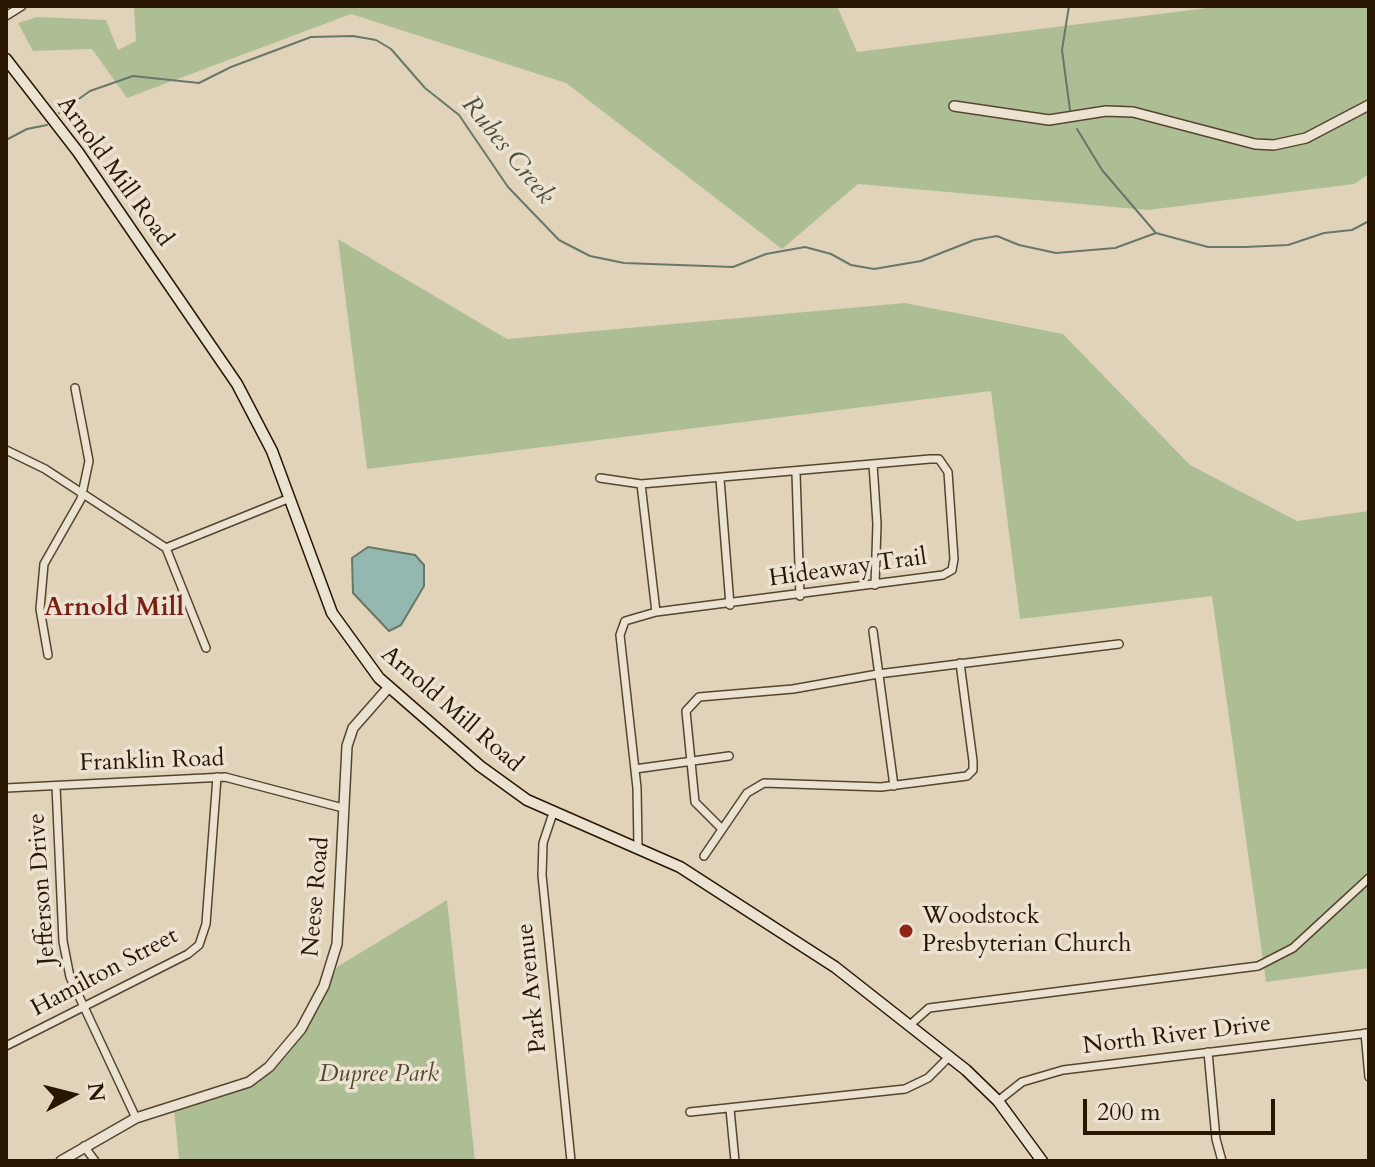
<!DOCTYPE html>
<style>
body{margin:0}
#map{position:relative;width:1375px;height:1167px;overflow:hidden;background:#e1d3b9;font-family:Cardo,serif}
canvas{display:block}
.frame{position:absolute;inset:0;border:8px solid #281600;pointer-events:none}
.north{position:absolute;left:32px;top:1055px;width:80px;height:80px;-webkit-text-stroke:6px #ece2d2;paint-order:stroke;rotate:83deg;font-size:22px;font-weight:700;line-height:32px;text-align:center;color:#281600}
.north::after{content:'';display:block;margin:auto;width:28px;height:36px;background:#281600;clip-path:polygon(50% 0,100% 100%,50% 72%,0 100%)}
.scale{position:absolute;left:1083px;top:1099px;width:192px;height:36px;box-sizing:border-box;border:4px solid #281600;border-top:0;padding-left:10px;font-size:24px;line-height:28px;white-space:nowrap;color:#281600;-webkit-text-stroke:6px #ece2d2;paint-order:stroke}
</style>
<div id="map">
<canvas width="1375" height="1167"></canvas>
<div class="frame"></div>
<div class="north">N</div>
<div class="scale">200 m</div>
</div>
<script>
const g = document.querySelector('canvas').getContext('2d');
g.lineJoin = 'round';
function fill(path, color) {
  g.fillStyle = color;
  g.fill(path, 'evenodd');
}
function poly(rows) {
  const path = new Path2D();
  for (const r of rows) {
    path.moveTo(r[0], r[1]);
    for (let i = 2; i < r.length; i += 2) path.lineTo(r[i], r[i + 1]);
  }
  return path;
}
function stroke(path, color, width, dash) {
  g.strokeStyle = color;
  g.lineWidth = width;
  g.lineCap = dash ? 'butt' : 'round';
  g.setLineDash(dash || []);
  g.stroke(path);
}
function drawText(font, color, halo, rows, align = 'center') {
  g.font = font + ' Cardo,serif';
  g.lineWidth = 7;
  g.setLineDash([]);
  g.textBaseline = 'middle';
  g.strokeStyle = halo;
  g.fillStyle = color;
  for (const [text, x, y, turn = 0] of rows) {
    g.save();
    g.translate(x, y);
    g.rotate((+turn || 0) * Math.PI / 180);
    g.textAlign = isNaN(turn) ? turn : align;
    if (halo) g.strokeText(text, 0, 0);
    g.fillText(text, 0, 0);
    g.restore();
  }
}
fill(poly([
 [134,6,837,6,857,52,1223,6,1369,6,1369,174,1354,184,1148,210,858,184,782,249,566,83,351,14,127,98,92,49,33,51,18,23,37,17,106,20,118,50,136,41],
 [338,239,507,339,905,303,1063,334,1190,465,1297,521,1369,511,1369,968,1266,982,1212,596,1020,619,991,391,367,469],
 [447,900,475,1161,179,1161,174,1109,234,1092,268,1074,302,1034,337,967]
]), '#adbe94');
const water = poly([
 [368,547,415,555,424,565,424,586,401,625,389,631,353,593,352,558,368,547]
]);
fill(water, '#94b8af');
stroke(water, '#697769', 2);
stroke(poly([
 [1069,6,1062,50,1070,110],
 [59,113,90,91,133,76,199,83,231,67,311,37,353,36,376,40,391,49,425,88,459,115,508,187,559,240,590,256,624,263,733,267,766,254,805,247,831,254,851,265,874,269,921,261,974,240,997,236,1019,245,1056,253,1115,248,1156,233,1208,247,1245,247,1288,245,1324,233,1352,230,1369,221],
 [1077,129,1102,170,1155,232],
 [6,140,27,129,47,125]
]), '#697769', 2);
const minor = poly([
 [6,16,22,6],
 [6,450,45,469,166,548,290,498],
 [873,464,877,524,875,585],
 [796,473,800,596],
 [600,478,641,484,930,459,939,459,948,472,954,559,952,570,943,575,656,612,625,621,620,635,637,788,638,847],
 [720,479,730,605],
 [641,484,656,612],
 [166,548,206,648],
 [873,631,894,786],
 [48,655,40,609,44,564,81,499,89,461,75,388],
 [635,769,729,756],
 [56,786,63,941,70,977,136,1118],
 [6,788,225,777,343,808],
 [553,813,543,843,542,875,571,1161],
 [721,828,695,802,686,711,699,697,793,689,878,674,1119,644],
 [704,856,747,793,764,783,881,787,967,776,973,770,973,761,960,663],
 [911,1024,929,1008,1258,966,1293,948,1369,878],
 [1365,1033,1369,1077],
 [6,1046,188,954,199,945,206,924,217,777],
 [1208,1052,1216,1139,1222,1161],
 [998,1101,1022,1082,1063,1070,1369,1033],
 [730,1109,735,1161],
 [690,1112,905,1089,928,1078,950,1056],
 [84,1146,95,1161]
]);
const tertiary = poly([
 [954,106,1049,120,1106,111,1133,112,1255,144,1274,145,1306,138,1369,105],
 [61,1161,136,1118,249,1082,269,1067,301,1029,324,986,337,944,347,746,353,728,389,687]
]);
const secondary = poly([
 [6,59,78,152,237,384,272,451,332,613,379,678,480,766,527,800,680,867,835,967,966,1070,998,1101,1042,1161]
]);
stroke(minor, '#56452e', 10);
stroke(tertiary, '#56452e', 12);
stroke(secondary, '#281600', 13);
stroke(minor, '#ece2d2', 7);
stroke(tertiary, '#ece2d2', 9);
stroke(secondary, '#ece2d2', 10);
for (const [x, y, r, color] of [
 [906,931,8,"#8f2418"]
]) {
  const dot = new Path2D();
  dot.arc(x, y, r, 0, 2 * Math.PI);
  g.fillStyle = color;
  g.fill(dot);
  stroke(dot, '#ece2d2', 3);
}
drawText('24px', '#281600', '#ece2d2', [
 ["Arnold Mill Road",114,172,54],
 ["Hideaway Trail",848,569,-8],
 ["Arnold Mill Road",451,710,41],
 ["Franklin Road",152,762,-2],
 ["Jefferson Drive",43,889,-94],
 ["Neese Road",317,897,-85],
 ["Hamilton Street",105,973,-28],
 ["Park Avenue",533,988,-96],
 ["North River Drive",1177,1036,-7]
]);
drawText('24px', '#281600', '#ece2d2', [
 ["Woodstock",922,917],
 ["Presbyterian Church",922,945]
], 'left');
drawText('italic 24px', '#50482c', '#ece2d2', [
 ["Dupree Park",379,1075]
]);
drawText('italic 26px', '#4e4f3d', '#ece2d2', [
 ["Rubes Creek",507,151,51]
]);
drawText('bold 26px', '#7a1f14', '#ece2d2', [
 ["Arnold Mill",114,609]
]);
</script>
